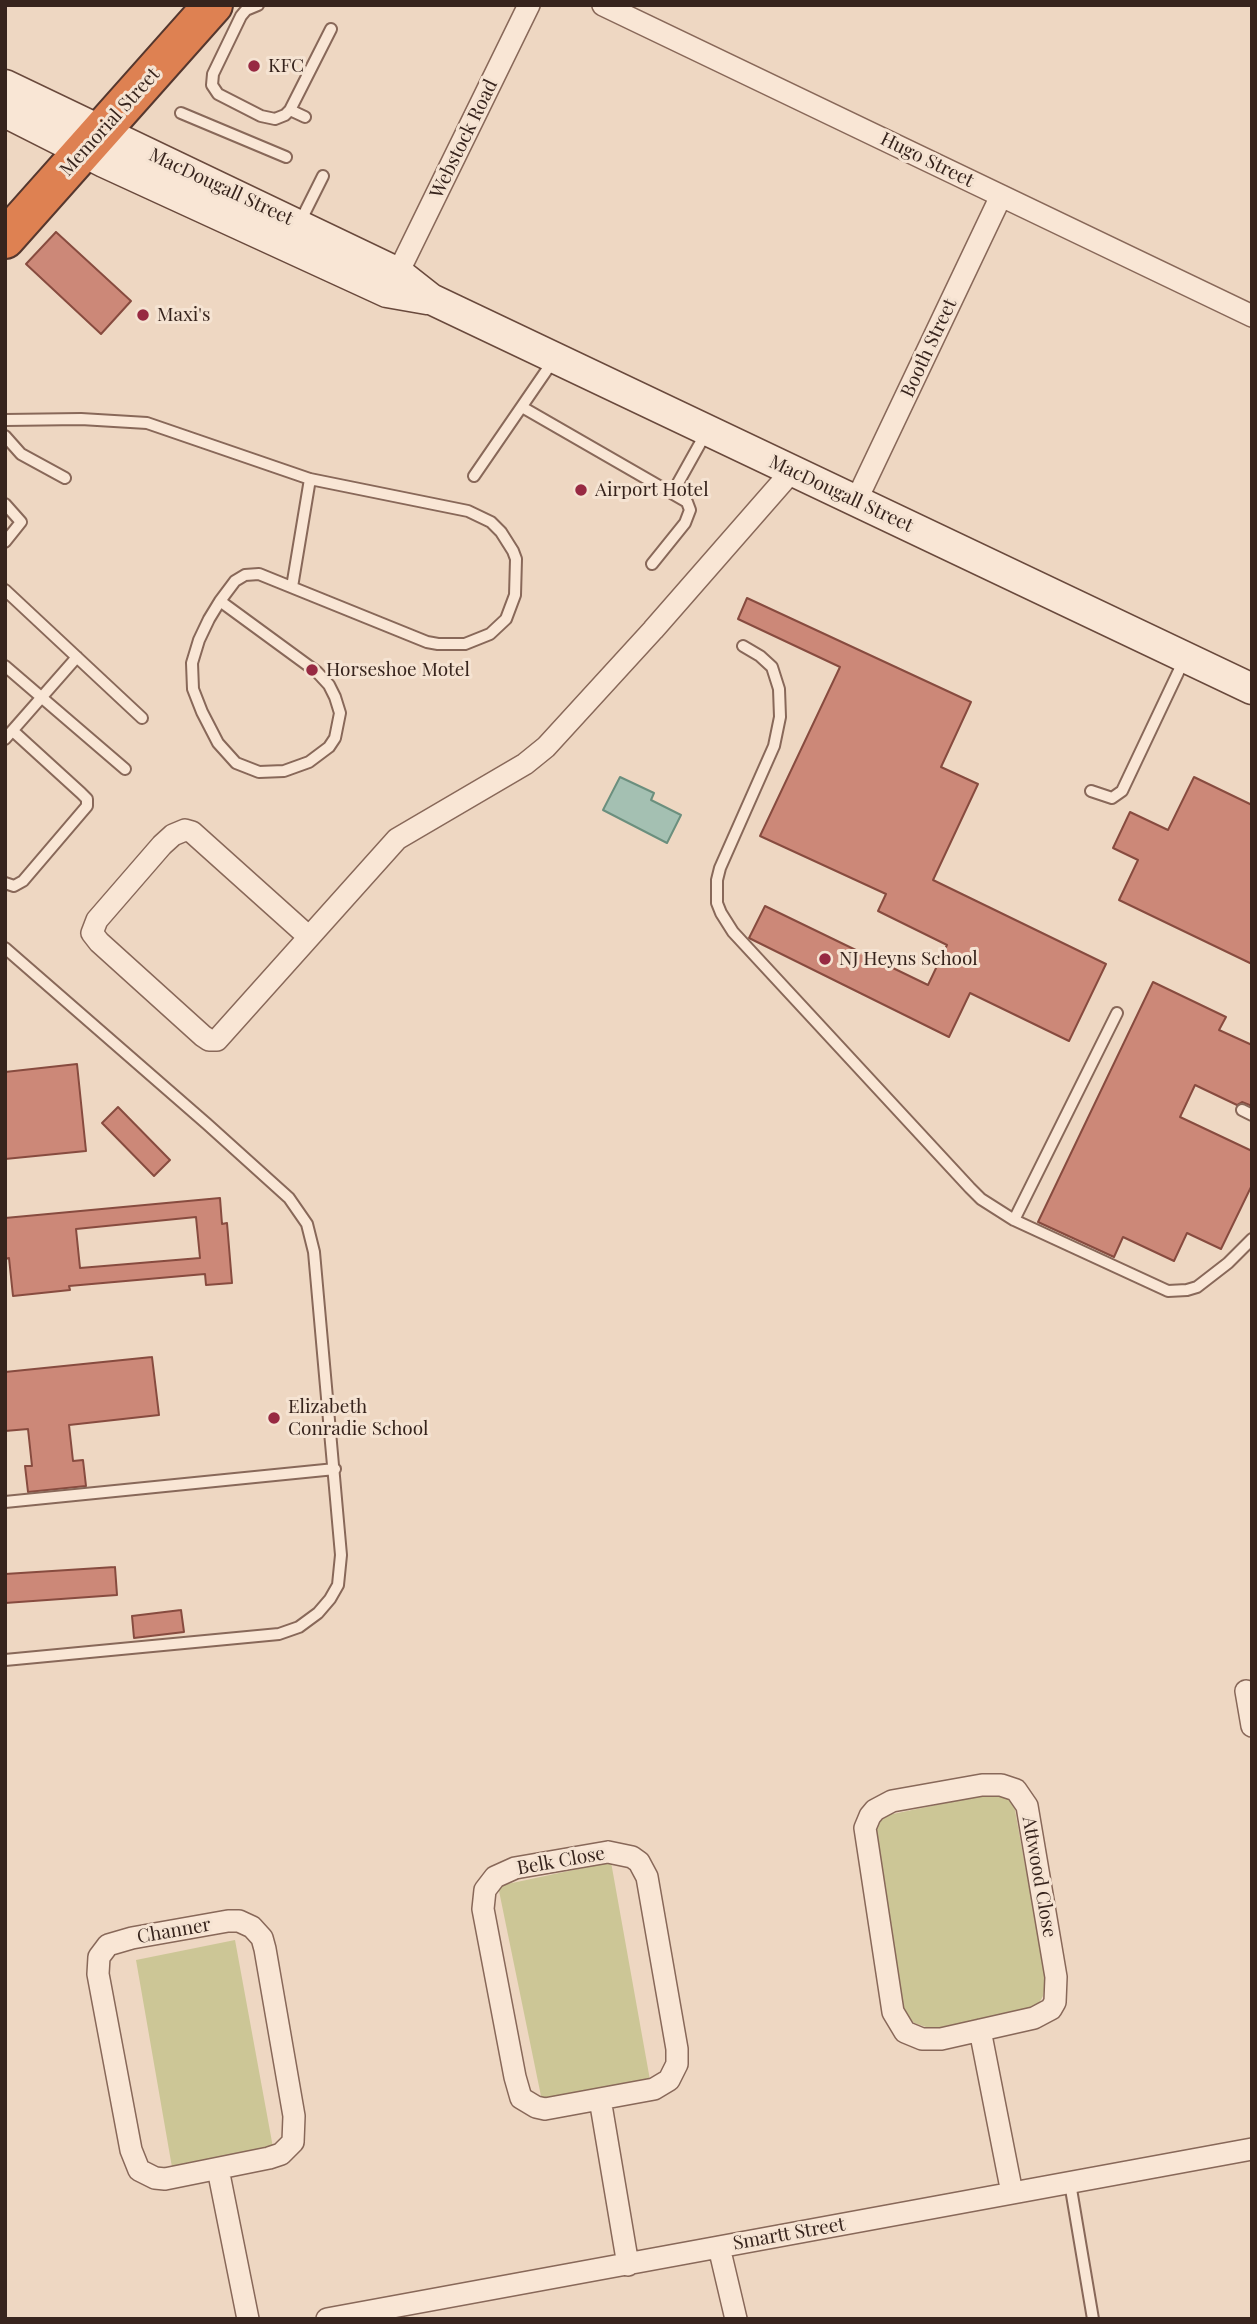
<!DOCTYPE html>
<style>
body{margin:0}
#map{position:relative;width:1257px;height:2324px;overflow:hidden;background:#eed7c2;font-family:"Playfair Display",serif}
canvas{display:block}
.frame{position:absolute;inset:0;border:7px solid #37241d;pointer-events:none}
</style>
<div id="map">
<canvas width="1257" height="2324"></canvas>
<div class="frame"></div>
</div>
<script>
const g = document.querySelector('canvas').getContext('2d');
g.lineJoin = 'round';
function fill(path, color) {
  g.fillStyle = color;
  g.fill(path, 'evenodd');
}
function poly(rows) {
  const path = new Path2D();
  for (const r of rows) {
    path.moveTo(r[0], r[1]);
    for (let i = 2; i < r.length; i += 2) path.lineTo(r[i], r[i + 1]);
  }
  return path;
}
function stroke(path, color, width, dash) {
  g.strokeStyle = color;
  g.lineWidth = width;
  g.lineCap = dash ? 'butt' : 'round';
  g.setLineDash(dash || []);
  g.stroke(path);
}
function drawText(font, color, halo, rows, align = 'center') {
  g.font = font + ' "Playfair Display",serif';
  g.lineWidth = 6;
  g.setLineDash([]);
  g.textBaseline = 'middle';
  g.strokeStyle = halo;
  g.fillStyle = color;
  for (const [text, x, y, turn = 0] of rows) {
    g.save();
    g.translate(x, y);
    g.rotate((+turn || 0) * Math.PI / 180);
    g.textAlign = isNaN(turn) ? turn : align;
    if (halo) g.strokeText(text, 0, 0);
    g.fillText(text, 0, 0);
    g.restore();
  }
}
fill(poly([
 [995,1793,1008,1798,1014,1805,1046,1979,1043,1996,1037,2007,932,2029,914,2023,903,2010,874,1832,878,1823,888,1815],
 [611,1862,650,2080,542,2101,498,1886],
 [235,1940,274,2153,173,2173,136,1960]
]), '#ccc696');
const water = poly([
 [620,777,654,793,651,800,681,815,667,843,603,810,620,777]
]);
fill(water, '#a4c0b2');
stroke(water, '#6b8f7e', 2);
const building = poly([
 [56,232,131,301,101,334,26,264,56,232],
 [747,598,971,702,941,767,978,784,933,880,1106,964,1069,1041,970,993,949,1037,749,938,765,906,928,985,947,945,878,911,886,894,760,836,840,667,738,619,747,598],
 [1194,777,1252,805,1252,964,1119,900,1138,860,1113,848,1130,812,1168,830,1194,777],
 [1153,982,1226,1017,1219,1030,1252,1045,1252,1106,1242,1102,1237,1105,1195,1085,1180,1117,1252,1151,1252,1185,1221,1249,1187,1233,1174,1261,1123,1237,1114,1257,1038,1222,1153,982],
 [77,1064,86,1151,5,1159,5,1072,77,1064],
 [118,1107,170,1160,154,1176,102,1123,118,1107],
 [220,1198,222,1224,227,1223,232,1283,206,1285,205,1274,69,1286,70,1290,13,1296,9,1258,5,1259,5,1218,220,1198],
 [196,1217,200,1258,80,1268,76,1229,196,1217],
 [152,1357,159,1415,69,1425,73,1461,83,1460,86,1486,28,1492,25,1466,32,1466,28,1429,5,1431,5,1372,152,1357],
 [115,1567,117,1595,5,1603,5,1574,115,1567],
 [181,1610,184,1632,134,1638,132,1616,181,1610]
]);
fill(building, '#cc8878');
stroke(building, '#874b3f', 2);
const lane = poly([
 [258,5,246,10,241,16,213,74,212,85,218,94,261,116,275,119,285,115,290,110,331,29],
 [290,110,305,117],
 [181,113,286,157],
 [299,224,323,176],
 [522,407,687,502,690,510,685,523,652,564],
 [5,420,81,419,147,423,310,479,468,511,491,522,501,532,513,551,516,559,515,595,506,619,490,634,465,644,438,644,427,642,259,574,245,575,235,581,220,601,209,619,199,640,192,663,193,689,202,712,218,743,236,763,259,772,284,771,309,762,329,747,335,738,340,713,335,697,329,685,317,672,220,601],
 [5,436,21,454,65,478],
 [474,476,553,361],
 [673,492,707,431],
 [5,504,21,522,5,542],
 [292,587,310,479],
 [5,590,142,718],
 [743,646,760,656,772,667,779,689,780,717,774,746,720,868,717,880,717,903,721,913,733,932,970,1188,981,1199,1014,1220,1168,1291,1187,1290,1197,1287,1228,1263,1252,1239],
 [5,666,125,769],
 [5,739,77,657],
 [1091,791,1112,798,1122,791,1184,660],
 [5,883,14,886,23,881,87,806,87,799,81,793,13,731],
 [5,948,207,1124,289,1198,307,1224,314,1252,341,1555,338,1585,330,1599,318,1613,299,1627,279,1634,5,1660],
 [1242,1110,1252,1115],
 [1014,1220,1117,1013],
 [5,1502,335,1469],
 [1070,2183,1093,2319]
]);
const street = poly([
 [603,5,1252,316],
 [393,283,529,5],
 [856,501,1001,196],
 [309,937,192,832,185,830,173,835,162,845,97,920,92,933,99,942,203,1036,209,1040,217,1040,397,839,525,764,546,747,653,630,792,471],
 [1246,1691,1252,1726],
 [982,1785,1001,1785,1016,1790,1027,1806,1056,1977,1055,2002,1051,2009,1034,2018,941,2039,922,2039,905,2032,893,2012,865,1828,870,1816,875,1810,892,1801,982,1785],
 [608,1852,632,1857,639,1862,647,1877,677,2049,677,2064,669,2080,654,2089,545,2109,536,2107,521,2098,515,2077,483,1909,485,1890,495,1877,515,1868,608,1852],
 [228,1921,239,1921,252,1927,262,1938,265,1949,294,2116,293,2142,281,2154,269,2158,165,2179,155,2178,139,2170,131,2150,98,1974,99,1957,108,1945,132,1938,228,1921],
 [980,2030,1012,2193],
 [600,2099,628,2265],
 [218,2169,248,2319],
 [719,2247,736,2319],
 [327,2319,1252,2149]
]);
const secondary = poly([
 [5,85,398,273,431,299,1252,689],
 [5,112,104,162,387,292,427,299]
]);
const highway = poly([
 [5,239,213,5]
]);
stroke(lane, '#886859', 14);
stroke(street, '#886859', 24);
stroke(secondary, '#69493c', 33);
stroke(highway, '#55372e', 42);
stroke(lane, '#f9e6d5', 10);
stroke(street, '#f9e6d5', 21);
stroke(secondary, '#f9e6d5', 30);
stroke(highway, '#de8152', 38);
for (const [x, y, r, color] of [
 [254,66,7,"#972942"],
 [143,315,7,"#972942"],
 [581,490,7,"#972942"],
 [312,670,7,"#972942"],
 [825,959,7,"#972942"],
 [274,1418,7,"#972942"]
]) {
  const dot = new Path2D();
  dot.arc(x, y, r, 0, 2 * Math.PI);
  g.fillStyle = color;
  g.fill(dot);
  stroke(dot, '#f5e3d2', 2.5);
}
drawText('19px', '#37241d', '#f5e3d2', [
 ["KFC",268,66],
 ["Maxi's",157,315],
 ["Airport Hotel",595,490],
 ["Horseshoe Motel",326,670],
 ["NJ Heyns School",839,959],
 ["Elizabeth",288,1407],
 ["Conradie School",288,1429]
], 'left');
drawText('19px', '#37241d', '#f5e3d2', [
 ["Memorial Street",110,122,-48],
 ["Webstock Road",464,139,-64],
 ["Hugo Street",927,160,26],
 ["MacDougall Street",221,187,25],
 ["Booth Street",929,348,-65],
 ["MacDougall Street",841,494,25],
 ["Belk Close",561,1861,-10],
 ["Attwood Close",1039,1877,80],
 ["Channer",174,1931,-10],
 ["Smartt Street",789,2234,-10]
]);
</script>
